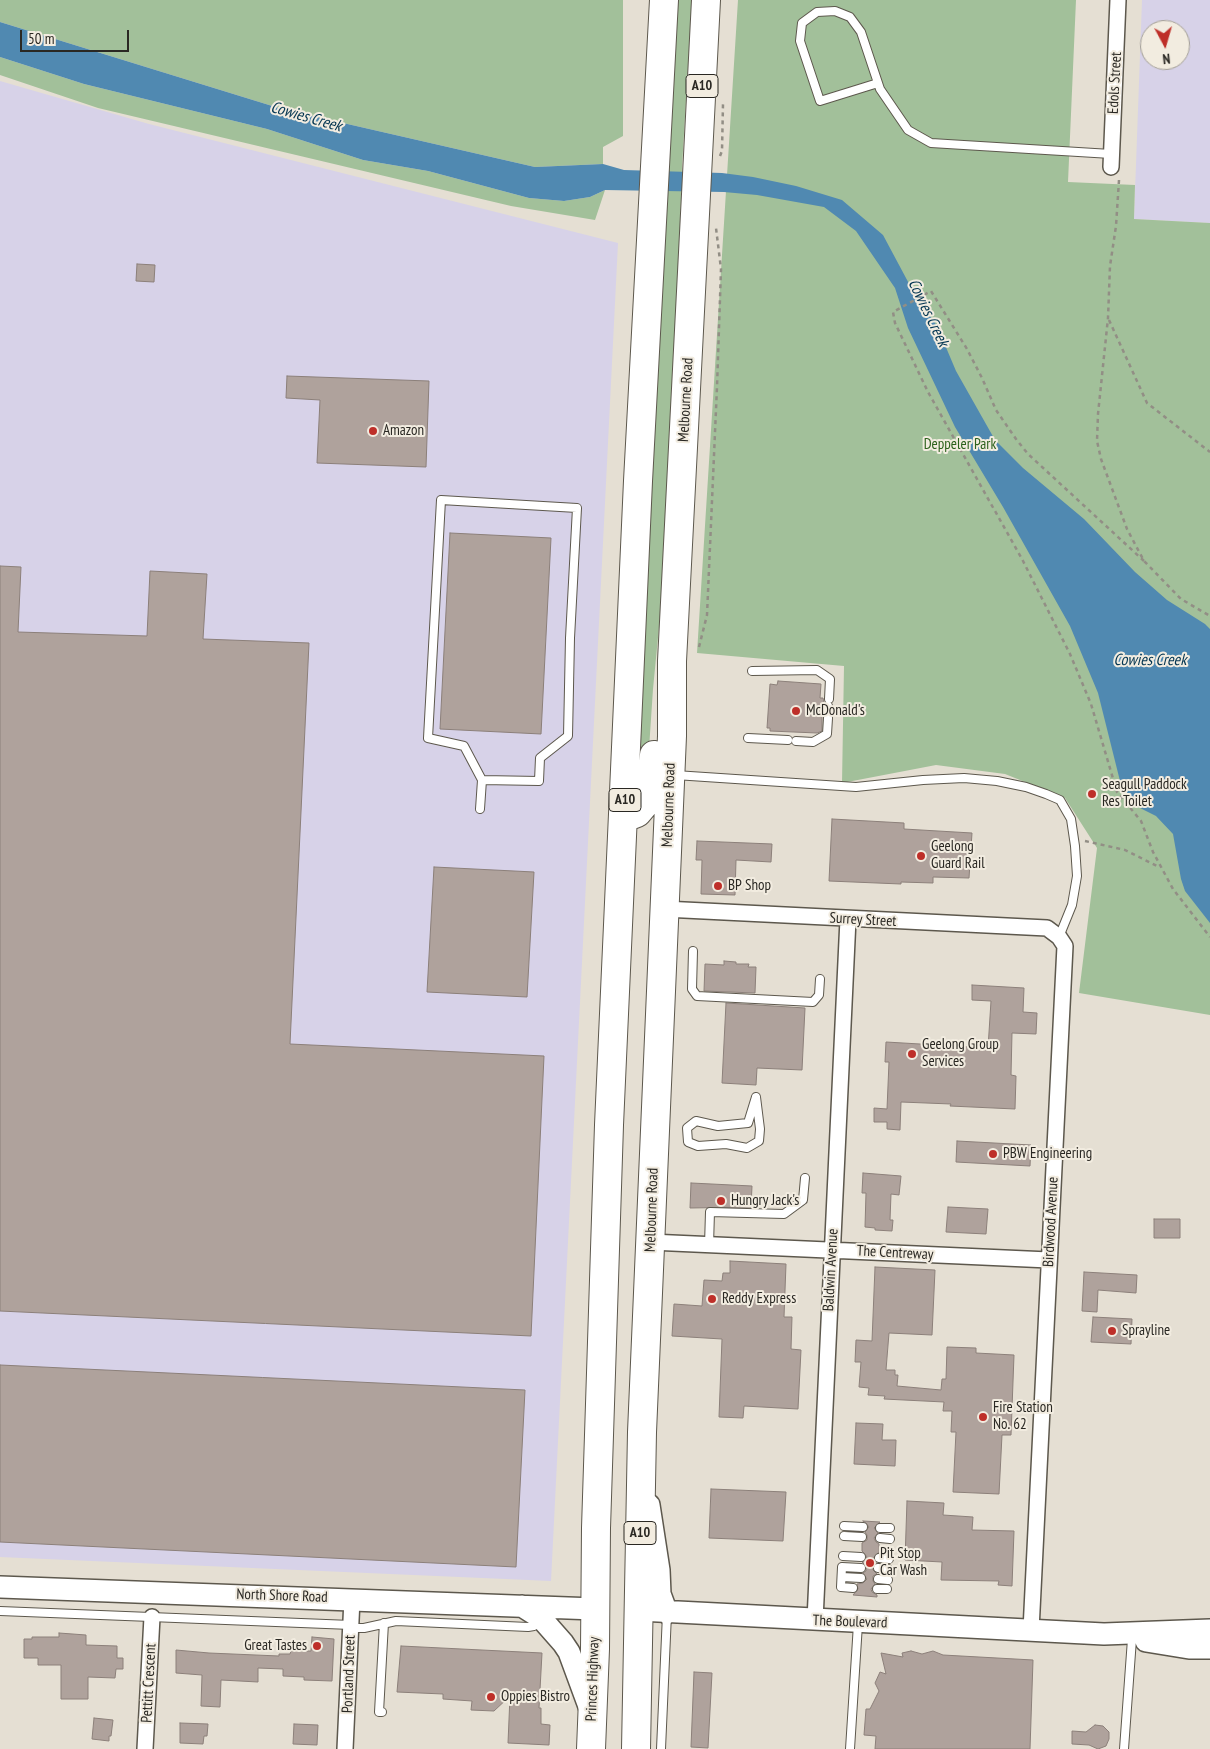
<!DOCTYPE html>
<style>
body{margin:0}
#map{position:relative;width:1210px;height:1749px;overflow:hidden;background:#e5dfd3;font-family:"PT Sans Narrow",sans-serif}
canvas{display:block}
.north{position:absolute;left:1140px;top:20px;width:50px;height:50px;box-sizing:border-box;background:#f2ece0;border:1px solid #a29e94;border-radius:50%;rotate:174deg;font-size:14px;font-weight:700;line-height:20px;text-align:center;color:#2a2823}
.north::after{content:'';display:block;margin:auto;width:18px;height:22px;background:#be2f29;clip-path:polygon(50% 0,100% 100%,50% 72%,0 100%)}
.scale{position:absolute;left:20px;top:30px;width:109px;height:22px;box-sizing:border-box;border:2px solid #2a2823;border-top:0;padding-left:6px;font-size:15px;line-height:18px;white-space:nowrap;color:#2a2823;-webkit-text-stroke:4px #f2ece0;paint-order:stroke}
</style>
<div id="map">
<canvas width="1210" height="1749"></canvas>
<div class="north">N</div>
<div class="scale">50 m</div>
</div>
<script>
const g = document.querySelector('canvas').getContext('2d');
g.lineJoin = 'round';
function fill(path, color) {
  g.fillStyle = color;
  g.fill(path, 'evenodd');
}
function poly(rows) {
  const path = new Path2D();
  for (const r of rows) {
    path.moveTo(r[0], r[1]);
    for (let i = 2; i < r.length; i += 2) path.lineTo(r[i], r[i + 1]);
  }
  return path;
}
function stroke(path, color, width, dash) {
  g.strokeStyle = color;
  g.lineWidth = width;
  g.lineCap = dash ? 'butt' : 'round';
  g.setLineDash(dash || []);
  g.stroke(path);
}
function drawText(font, color, halo, rows, align = 'center') {
  g.font = font + ' "PT Sans Narrow",sans-serif';
  g.lineWidth = 4;
  g.setLineDash([]);
  g.textBaseline = 'middle';
  g.strokeStyle = halo;
  g.fillStyle = color;
  for (const [text, x, y, turn = 0] of rows) {
    g.save();
    g.translate(x, y);
    g.rotate((+turn || 0) * Math.PI / 180);
    g.textAlign = isNaN(turn) ? turn : align;
    if (halo) g.strokeText(text, 0, 0);
    g.fillText(text, 0, 0);
    g.restore();
  }
}
fill(poly([
 [1142,0,1210,0,1210,223,1134,219],
 [1150,30,1180,30,1180,60,1150,60],
 [0,81,149,124,618,243,551,1581,0,1557]
]), '#d7d2e8');
fill(poly([
 [0,0,623,0,623,136,603,147,603,164,535,167,282,109,0,22],
 [674,0,692,0,682,167,678,292,663,586,653,689,647,779,636,800],
 [738,0,1076,0,1068,182,1135,185,1134,219,1210,223,1210,1015,1079,993,1097,848,1065,798,1005,774,936,765,842,783,844,666,697,653],
 [0,57,84,84,267,129,363,160,428,171,529,198,564,201,590,197,605,190,595,220,511,206,98,108,0,75]
]), '#a2c09a');
fill(poly([
 [0,22,282,109,535,167,603,164,624,170,722,173,753,177,796,186,842,200,883,235,914,293,937,326,956,371,995,440,1023,468,1084,519,1135,572,1167,600,1205,624,1210,629,1210,923,1185,891,1181,879,1173,834,1156,816,1132,804,1126,796,1121,785,1098,693,1070,626,1003,507,955,427,908,328,895,288,856,231,824,207,757,195,724,192,605,190,590,197,564,201,529,198,428,171,363,160,267,129,84,84,0,57]
]), '#5089b1');
const building = poly([
 [137,264,155,265,154,282,136,281,137,264],
 [287,376,429,381,426,467,317,463,320,400,286,398,287,376],
 [450,533,551,538,541,734,440,729,450,533],
 [0,566,21,567,18,632,147,636,150,571,207,574,203,639,309,643,290,1044,544,1056,531,1336,0,1311,0,566],
 [778,681,821,684,820,698,823,698,824,702,822,706,822,731,817,733,770,731,770,728,767,728,770,684,777,685,778,681],
 [832,819,904,823,904,829,972,833,969,878,933,877,933,883,901,882,901,884,829,881,832,819],
 [697,841,772,844,771,862,736,860,735,895,701,894,702,860,696,860,697,841],
 [434,867,534,872,527,997,427,992,434,867],
 [724,961,736,962,736,964,749,964,748,967,756,967,755,993,704,991,705,964,724,965,724,961],
 [972,985,1024,988,1023,1012,1037,1013,1036,1034,1012,1033,1011,1075,1016,1076,1015,1109,950,1106,951,1104,901,1102,900,1130,887,1129,887,1122,874,1122,874,1108,887,1109,889,1062,885,1062,886,1042,988,1048,991,1001,972,1000,972,985],
 [726,1003,805,1008,802,1070,757,1068,756,1085,722,1083,726,1003],
 [957,1141,1031,1145,1030,1166,956,1162,957,1141],
 [863,1173,901,1176,899,1195,891,1194,890,1220,893,1220,892,1231,875,1230,875,1228,865,1227,866,1193,862,1193,863,1173],
 [691,1183,752,1186,751,1207,690,1208,691,1183],
 [948,1207,988,1209,986,1234,946,1232,948,1207],
 [1154,1219,1180,1219,1180,1238,1154,1238,1154,1219],
 [730,1261,786,1264,784,1317,792,1317,791,1349,801,1350,798,1409,744,1406,743,1418,719,1417,722,1339,672,1336,674,1304,702,1306,704,1280,722,1281,723,1273,730,1273,730,1261],
 [875,1267,935,1270,932,1335,889,1333,886,1370,895,1370,895,1375,898,1375,897,1386,941,1390,942,1379,946,1379,947,1347,976,1348,976,1353,1014,1355,1011,1435,1002,1435,999,1494,953,1492,956,1432,951,1432,952,1411,943,1411,944,1402,884,1399,885,1396,868,1395,869,1388,859,1387,861,1362,855,1362,856,1340,872,1341,875,1267],
 [1084,1272,1137,1275,1136,1293,1098,1290,1097,1312,1082,1311,1084,1272],
 [1093,1317,1132,1319,1131,1344,1091,1342,1093,1317],
 [0,1365,525,1390,516,1567,0,1542,0,1365],
 [856,1423,883,1424,882,1440,896,1440,895,1466,854,1464,856,1423],
 [711,1489,786,1492,783,1541,709,1538,711,1489],
 [907,1501,944,1503,943,1515,973,1517,972,1530,1014,1531,1012,1586,998,1585,999,1581,941,1580,942,1562,905,1560,907,1501],
 [863,1521,880,1522,874,1528,878,1533,874,1538,876,1542,879,1544,879,1552,874,1557,876,1563,873,1565,873,1570,877,1574,873,1576,873,1581,875,1584,871,1589,872,1592,877,1595,877,1597,853,1595,858,1589,857,1584,863,1583,867,1579,863,1573,866,1571,866,1566,862,1562,865,1560,867,1557,864,1553,862,1551,862,1543,867,1540,867,1535,865,1532,869,1527,866,1523,863,1521],
 [59,1633,86,1635,86,1645,117,1646,117,1658,123,1658,123,1669,116,1669,115,1678,88,1677,88,1699,61,1699,61,1665,38,1665,38,1658,24,1658,24,1639,32,1639,32,1637,59,1637,59,1633],
 [312,1637,334,1639,332,1681,304,1680,304,1677,283,1676,283,1669,258,1668,258,1682,221,1680,220,1707,201,1706,202,1675,176,1673,176,1650,209,1653,279,1656,279,1654,290,1654,291,1651,311,1651,312,1637],
 [401,1646,542,1653,539,1708,541,1708,541,1724,550,1725,549,1745,508,1743,510,1696,494,1711,471,1710,472,1701,443,1699,443,1694,397,1692,401,1646],
 [911,1651,922,1654,933,1651,943,1655,1033,1660,1030,1749,875,1749,876,1736,864,1735,866,1709,870,1709,879,1691,875,1683,880,1672,886,1674,881,1653,903,1657,902,1653,911,1651],
 [694,1672,712,1673,708,1748,691,1747,694,1672],
 [94,1718,113,1720,111,1736,109,1736,109,1741,92,1739,94,1718],
 [180,1723,208,1724,207,1736,204,1736,203,1744,180,1743,180,1723],
 [294,1724,318,1725,317,1745,293,1744,294,1724],
 [1095,1725,1103,1726,1109,1732,1109,1739,1106,1746,1098,1749,1089,1745,1072,1744,1072,1731,1086,1732,1095,1725]
]);
fill(building, '#afa29c');
stroke(building, '#8c807a', 1);
const lane = poly([
 [878,83,820,101,800,41,802,23,817,12,835,11,850,17,861,32,880,89,908,130,931,143,1111,154],
 [441,500,577,508,570,638,568,736,540,758,539,781,482,780,464,746,428,738,441,500],
 [752,671,817,670,830,679,829,699],
 [828,712,828,706],
 [748,738,788,740],
 [796,741,813,742,827,734,828,718],
 [675,775,856,787,923,780,964,778,997,781,1026,787,1046,794,1060,800,1071,819,1075,846,1077,876,1072,905,1059,937],
 [480,809,482,780],
 [693,951,692,989,697,996,813,1002,819,995,820,979],
 [756,1097,760,1129,759,1141,747,1148,726,1144,698,1146,688,1142,687,1128,696,1121,718,1126,748,1123,756,1097],
 [709,1245,710,1212,784,1214,803,1200,805,1178],
 [844,1526,863,1527],
 [880,1528,890,1528],
 [844,1536,862,1537],
 [880,1538,890,1539],
 [843,1556,861,1557],
 [879,1558,889,1559],
 [878,1568,888,1569],
 [842,1577,861,1578],
 [878,1579,888,1580],
 [853,1588,841,1587,842,1567,861,1568],
 [877,1589,887,1589],
 [0,1611,351,1625],
 [351,1628,364,1628,396,1621,528,1627,534,1626,543,1621],
 [382,1712,379,1712,384,1623],
 [661,1749,667,1614],
 [850,1749,858,1624],
 [1124,1749,1132,1639]
]);
const street = poly([
 [1111,167,1118,0],
 [664,909,1047,928,1059,937,1065,946,1031,1630],
 [650,1242,1049,1260],
 [815,1620,848,919],
 [145,1749,152,1617],
 [345,1749,352,1599]
]);
const secondary = poly([
 [649,1505,659,1570,660,1594,667,1613],
 [0,1587,595,1609],
 [522,1606,541,1618,563,1643,569,1652,590,1709],
 [639,1610,1104,1634,1210,1630],
 [1146,1641,1189,1648,1210,1648]
]);
const highway = poly([
 [624,818,637,813,648,800,651,788,654,755],
 [591,1749,595,1649,596,1528,609,1125,638,481,664,0],
 [636,1749,642,1432,672,736,672,661,706,0]
]);
stroke(lane, '#5d584d', 10);
stroke(street, '#5d584d', 18);
stroke(secondary, '#5d584d', 24);
stroke(highway, '#5d584d', 30);
stroke(poly([
 [720,156,722,151,723,104],
 [1119,180,1116,226,1110,266,1108,318,1098,414,1097,441,1101,459,1127,529,1144,561,1181,599,1210,616],
 [1109,320,1147,403,1210,452],
 [1144,561,1028,454,1016,439,996,410,982,378,967,349,931,291,893,312,895,323,928,392,1022,559,1070,654,1091,704,1117,792,1141,821,1153,852,1173,889,1210,937],
 [699,647,707,615,717,387,721,269,716,228],
 [1085,841,1125,850,1159,867]
]), '#928e85', 2.5, [4, 4]);
stroke(lane, '#fff', 8);
stroke(street, '#fff', 15);
stroke(secondary, '#fff', 21);
stroke(highway, '#fff', 28);
for (const [x, y, r, color] of [
 [373,431,5,"#be2f29"],
 [796,711,5,"#be2f29"],
 [1092,794,5,"#be2f29"],
 [921,856,5,"#be2f29"],
 [718,886,5,"#be2f29"],
 [912,1054,5,"#be2f29"],
 [993,1154,5,"#be2f29"],
 [721,1201,5,"#be2f29"],
 [712,1299,5,"#be2f29"],
 [1112,1331,5,"#be2f29"],
 [983,1417,5,"#be2f29"],
 [870,1563,5,"#be2f29"],
 [317,1646,5,"#be2f29"],
 [491,1697,5,"#be2f29"]
]) {
  const dot = new Path2D();
  dot.arc(x, y, r, 0, 2 * Math.PI);
  g.fillStyle = color;
  g.fill(dot);
  stroke(dot, '#f2ece0', 2);
}
for (const [x, y, w] of [
 [702,86,32],
 [625,800,32],
 [640,1533,32]
]) {
  const box = new Path2D();
  box.roundRect(x - w / 2, y - 11.5, w, 23, 4);
  g.fillStyle = '#f2ece0';
  g.fill(box);
  stroke(box, '#2a2823', 1);
}
drawText('bold 14px', '#2a2823', null, [
 ["A10",702,86],
 ["A10",625,800],
 ["A10",640,1533]
]);
drawText('15px', '#2a2823', '#f2ece0', [
 ["Edols Street",1115,83,-87],
 ["Melbourne Road",686,400,-87],
 ["Melbourne Road",669,805,-88],
 ["Surrey Street",863,920,3],
 ["Melbourne Road",652,1210,-88],
 ["Birdwood Avenue",1051,1222,-87],
 ["The Centreway",895,1253,3],
 ["Baldwin Avenue",831,1270,-87],
 ["North Shore Road",282,1596,2],
 ["The Boulevard",850,1622,2],
 ["Portland Street",349,1674,-88],
 ["Princes Highway",593,1679,-88],
 ["Pettitt Crescent",149,1683,-87]
]);
drawText('15px', '#2a2823', '#f2ece0', [
 ["Amazon",383,431],
 ["McDonald's",806,711],
 ["Seagull Paddock",1102,785],
 ["Res Toilet",1102,802],
 ["Geelong",931,847],
 ["Guard Rail",931,864],
 ["BP Shop",728,886],
 ["Geelong Group",922,1045],
 ["Services",922,1062],
 ["PBW Engineering",1003,1154],
 ["Hungry Jack's",731,1201],
 ["Reddy Express",722,1299],
 ["Sprayline",1122,1331],
 ["Fire Station",993,1408],
 ["No. 62",993,1425],
 ["Pit Stop",880,1554],
 ["Car Wash",880,1571],
 ["Great Tastes",307,1646,"right"],
 ["Oppies Bistro",501,1697]
], 'left');
drawText('15px', '#2c611c', '#f2ece0', [
 ["Deppeler Park",960,445]
]);
drawText('italic 16px', '#033551', '#f2ece0', [
 ["Cowies Creek",306,117,16],
 ["Cowies Creek",928,313,64],
 ["Cowies Creek",1150,660]
]);
</script>
